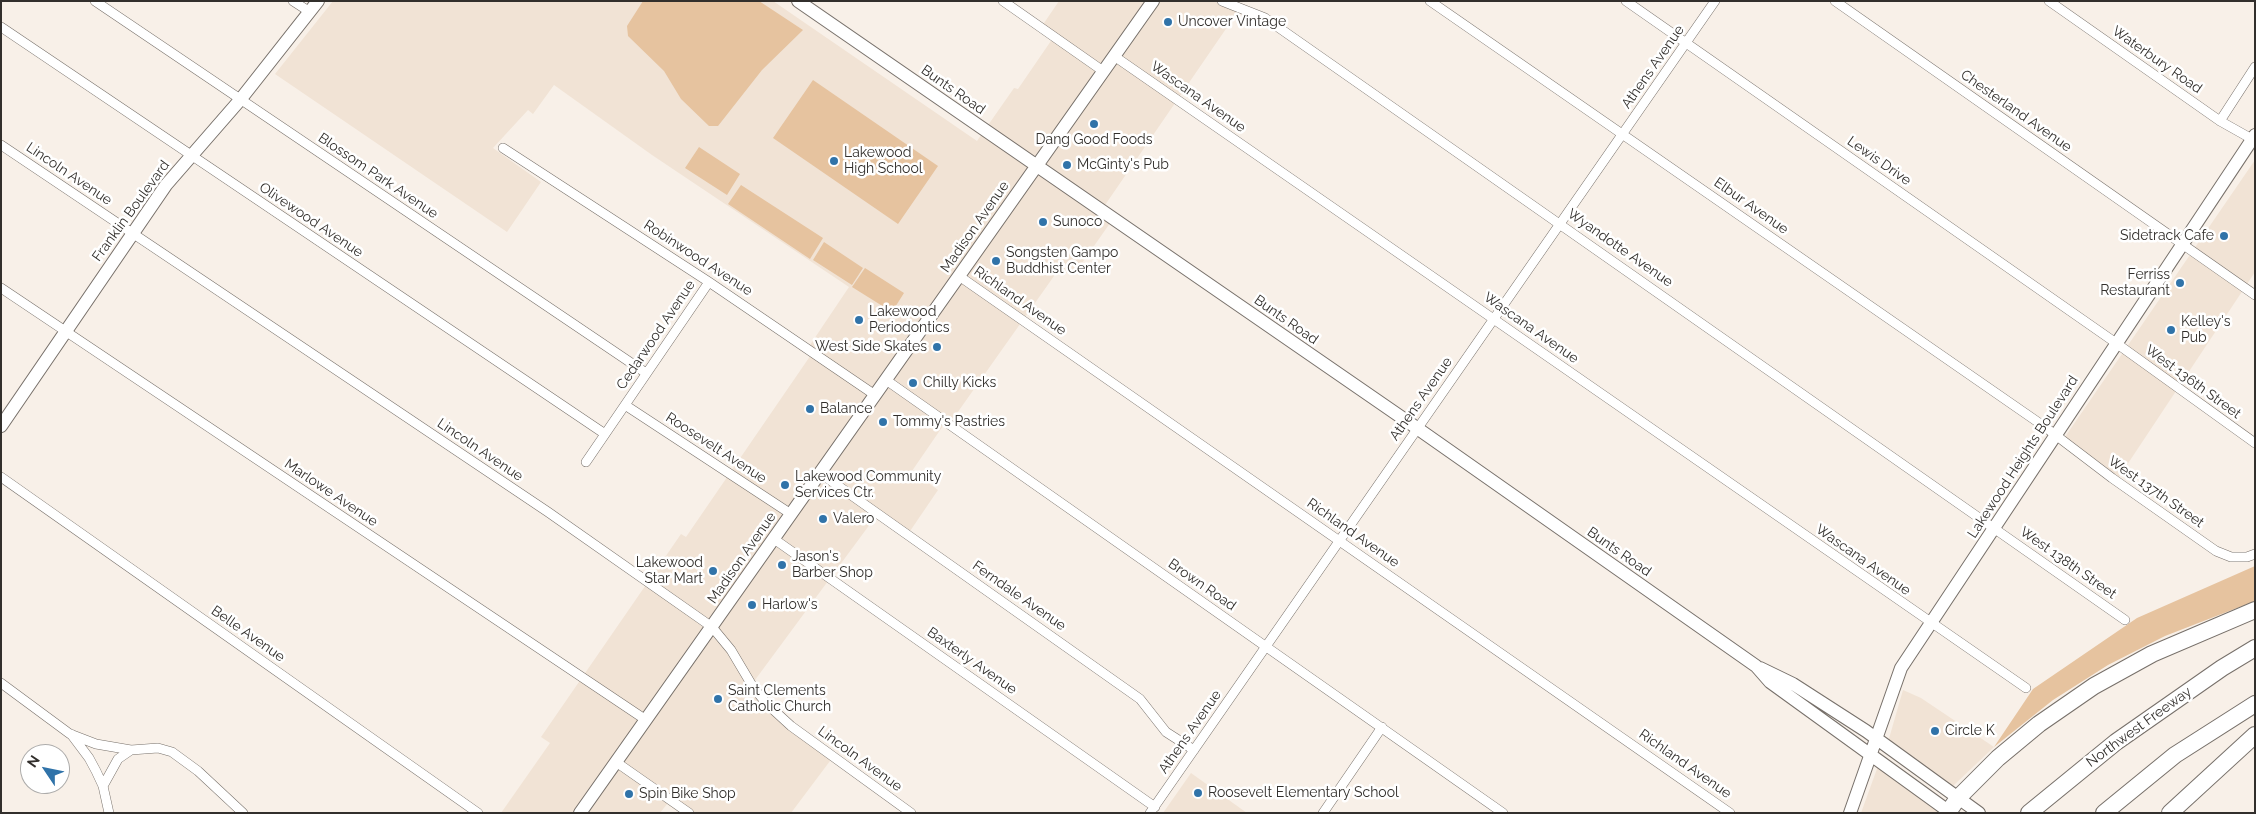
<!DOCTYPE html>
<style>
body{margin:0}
#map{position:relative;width:2256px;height:814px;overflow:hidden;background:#f8f0e8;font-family:Raleway,sans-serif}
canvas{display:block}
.frame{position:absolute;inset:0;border:2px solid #322f2c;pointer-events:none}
.north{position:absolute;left:20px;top:744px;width:50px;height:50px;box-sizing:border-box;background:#fff;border:1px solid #adacab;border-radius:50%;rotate:304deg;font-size:14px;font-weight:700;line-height:20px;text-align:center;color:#322f2c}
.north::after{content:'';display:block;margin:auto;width:18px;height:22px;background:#3073a9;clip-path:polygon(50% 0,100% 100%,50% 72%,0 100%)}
</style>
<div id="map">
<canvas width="2256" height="814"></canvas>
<div class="frame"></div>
<div class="north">N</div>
</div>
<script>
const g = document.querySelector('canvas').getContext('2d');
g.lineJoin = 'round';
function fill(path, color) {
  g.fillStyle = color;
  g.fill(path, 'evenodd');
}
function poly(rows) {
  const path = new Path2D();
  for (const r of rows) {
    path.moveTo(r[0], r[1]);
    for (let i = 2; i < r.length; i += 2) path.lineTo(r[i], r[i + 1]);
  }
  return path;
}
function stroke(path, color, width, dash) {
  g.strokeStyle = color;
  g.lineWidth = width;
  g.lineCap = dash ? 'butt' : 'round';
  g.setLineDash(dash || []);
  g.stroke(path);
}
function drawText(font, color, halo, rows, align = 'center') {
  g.font = font + ' Raleway,sans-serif';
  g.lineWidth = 5;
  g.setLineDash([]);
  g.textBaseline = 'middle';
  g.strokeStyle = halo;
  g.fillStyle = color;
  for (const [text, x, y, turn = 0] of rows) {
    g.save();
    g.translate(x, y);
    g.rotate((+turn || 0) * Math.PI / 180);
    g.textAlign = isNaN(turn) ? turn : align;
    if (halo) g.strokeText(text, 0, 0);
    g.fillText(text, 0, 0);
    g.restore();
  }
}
fill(poly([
 [333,1,773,1,977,141,1014,88,1018,89,1055,35,1042,26,1059,1,1235,1,1243,4,1103,208,1115,216,1073,276,1059,269,955,416,950,422,947,420,912,471,938,490,906,537,876,516,755,680,771,703,833,757,791,813,680,813,667,804,660,813,501,813,550,743,541,737,681,534,686,537,815,349,810,345,849,287,652,155,554,85,533,114,528,110,493,148,541,182,507,232,275,74],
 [2255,160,2255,272,2119,477,2065,437],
 [1903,690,1921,698,1994,747,1953,786,1888,742],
 [1878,766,1940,809,1937,813,1861,813],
 [1191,773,1247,813,1163,813]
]), '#f1e3d5');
fill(poly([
 [643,1,759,1,803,30,762,70,718,126,709,126,681,99,664,71,628,36,627,26],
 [813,80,938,166,898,224,773,138],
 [699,147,740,174,727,195,685,168],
 [741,185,823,238,810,259,728,204],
 [824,242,863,268,852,285,813,260],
 [865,268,904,293,892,312,852,287],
 [2255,566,2255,601,2165,636,2108,665,2053,700,1994,747,2033,689,2137,618]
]), '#e6c39f');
const street = poly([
 [95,1,646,373],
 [293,1,310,12],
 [1003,1,1103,71],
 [1222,1,1265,18,2125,620],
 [1430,1,2045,427,2112,478,2216,551,2231,557,2247,557,2255,554],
 [1626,1,2116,343,2255,443],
 [1835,1,2255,295],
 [2049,1,2220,121,2252,139],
 [1,27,605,434],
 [1114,56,2026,688],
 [2220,121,2255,67],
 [1,145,548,512,712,627,731,650,753,687,767,704,791,726,911,813],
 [503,148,709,282,875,395],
 [959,276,1730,813],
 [1,288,646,720],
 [886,380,1503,813],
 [625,405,791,514],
 [586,462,709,282],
 [820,473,1140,699,1166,732,1194,750],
 [1,477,478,813],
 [774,539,1155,807],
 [1,683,70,734,96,744,131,750,158,748,172,752,198,771,243,813],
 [71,734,89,758,96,771,103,786,109,813],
 [616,762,689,813],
 [103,786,118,759,131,750],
 [1150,813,1715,1],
 [1323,813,1382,727]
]);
const secondary = poly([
 [798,1,1414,426,1756,666,1770,682,1951,813],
 [1,426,166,185,240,100,318,1],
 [1760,668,1793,684,1866,731,1979,813],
 [580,813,1153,1],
 [1850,813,1901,668,2255,135]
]);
const highway = poly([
 [1949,811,1958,798,1998,758,2039,724,2094,686,2152,654,2255,610],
 [2029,813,2116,742,2222,668,2255,648],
 [2104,813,2175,755,2255,704],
 [2170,813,2255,735]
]);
stroke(street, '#77706a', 10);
stroke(secondary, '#77706a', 14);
stroke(highway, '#77706a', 18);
stroke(street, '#fff', 9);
stroke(secondary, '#fff', 12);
stroke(highway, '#fff', 16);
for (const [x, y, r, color] of [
 [1168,22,5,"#3073a9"],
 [1094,124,5,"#3073a9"],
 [834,161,5,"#3073a9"],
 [1067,165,5,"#3073a9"],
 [1043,222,5,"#3073a9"],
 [2224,236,5,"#3073a9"],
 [996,261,5,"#3073a9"],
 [2180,283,5,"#3073a9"],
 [859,320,5,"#3073a9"],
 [2171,330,5,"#3073a9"],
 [937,347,5,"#3073a9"],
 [913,383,5,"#3073a9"],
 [810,409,5,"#3073a9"],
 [883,422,5,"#3073a9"],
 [785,485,5,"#3073a9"],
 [823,519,5,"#3073a9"],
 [782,565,5,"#3073a9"],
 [713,571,5,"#3073a9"],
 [752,605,5,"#3073a9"],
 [718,699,5,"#3073a9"],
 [1935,731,5,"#3073a9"],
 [1198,793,5,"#3073a9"],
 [629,794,5,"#3073a9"]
]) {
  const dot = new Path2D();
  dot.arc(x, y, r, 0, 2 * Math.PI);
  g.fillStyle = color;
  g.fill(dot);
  stroke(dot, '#fff', 2);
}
drawText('14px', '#322f2c', '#fff', [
 ["Uncover Vintage",1178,22],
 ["Dang Good Foods",1094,140,"center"],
 ["Lakewood",844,153],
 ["High School",844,169],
 ["McGinty's Pub",1077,165],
 ["Sunoco",1053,222],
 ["Sidetrack Cafe",2214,236,"right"],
 ["Songsten Gampo",1006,253],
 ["Buddhist Center",1006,269],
 ["Ferriss",2170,275,"right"],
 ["Restaurant",2170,291,"right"],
 ["Lakewood",869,312],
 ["Periodontics",869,328],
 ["Kelley's",2181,322],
 ["Pub",2181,338],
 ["West Side Skates",927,347,"right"],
 ["Chilly Kicks",923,383],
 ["Balance",820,409],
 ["Tommy's Pastries",893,422],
 ["Lakewood Community",795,477],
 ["Services Ctr.",795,493],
 ["Valero",833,519],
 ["Jason's",792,557],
 ["Barber Shop",792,573],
 ["Lakewood",703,563,"right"],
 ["Star Mart",703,579,"right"],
 ["Harlow's",762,605],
 ["Saint Clements",728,691],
 ["Catholic Church",728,707],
 ["Circle K",1945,731],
 ["Roosevelt Elementary School",1208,793],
 ["Spin Bike Shop",639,794]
], 'left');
drawText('14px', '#322f2c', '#fff', [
 ["Waterbury Road",2157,60,35],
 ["Athens Avenue",1653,67,-55],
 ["Bunts Road",953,90,35],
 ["Wascana Avenue",1198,97,35],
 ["Chesterland Avenue",2016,111,35],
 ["Lewis Drive",1879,161,35],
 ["Lincoln Avenue",69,174,34],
 ["Blossom Park Avenue",378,176,34],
 ["Elbur Avenue",1751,206,35],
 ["Franklin Boulevard",131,211,-54],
 ["Olivewood Avenue",311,220,34],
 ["Madison Avenue",975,227,-55],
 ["Wyandotte Avenue",1620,248,35],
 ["Robinwood Avenue",698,258,33],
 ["Richland Avenue",1020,301,35],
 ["Bunts Road",1286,320,35],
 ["Wascana Avenue",1531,328,35],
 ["Cedarwood Avenue",656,335,-56],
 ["West 136th Street",2193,382,36],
 ["Athens Avenue",1421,399,-55],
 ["Roosevelt Avenue",716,448,33],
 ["Lincoln Avenue",480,450,34],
 ["Lakewood Heights Boulevard",2023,457,-57],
 ["West 137th Street",2156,492,35],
 ["Marlowe Avenue",331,493,34],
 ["Richland Avenue",1353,533,35],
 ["Bunts Road",1619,552,35],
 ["Madison Avenue",742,558,-55],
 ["Wascana Avenue",1863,560,35],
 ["West 138th Street",2068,563,35],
 ["Brown Road",1202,585,35],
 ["Ferndale Avenue",1019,596,35],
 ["Belle Avenue",248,634,35],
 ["Baxterly Avenue",972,661,35],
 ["Northwest Freeway",2139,727,-36],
 ["Athens Avenue",1190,732,-55],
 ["Lincoln Avenue",860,759,36],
 ["Richland Avenue",1685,764,35]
]);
</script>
